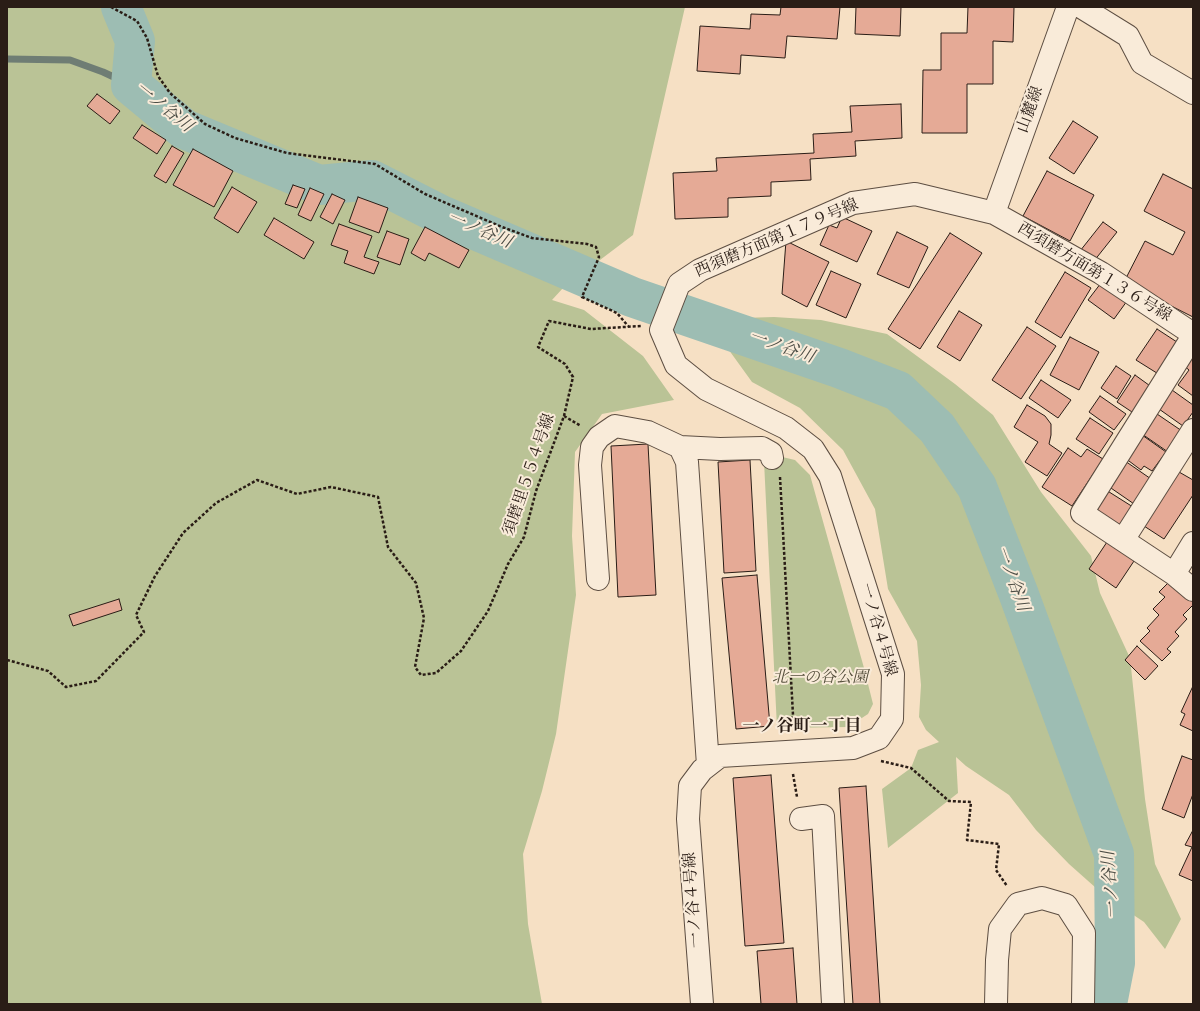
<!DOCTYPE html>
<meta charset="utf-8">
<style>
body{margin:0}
#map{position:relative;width:1200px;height:1011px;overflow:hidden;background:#f6e0c4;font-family:"IM FELL DW Pica",serif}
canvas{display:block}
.frame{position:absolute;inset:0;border:8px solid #2a1d16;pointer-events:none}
</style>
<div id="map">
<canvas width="1200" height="1011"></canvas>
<div class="frame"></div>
</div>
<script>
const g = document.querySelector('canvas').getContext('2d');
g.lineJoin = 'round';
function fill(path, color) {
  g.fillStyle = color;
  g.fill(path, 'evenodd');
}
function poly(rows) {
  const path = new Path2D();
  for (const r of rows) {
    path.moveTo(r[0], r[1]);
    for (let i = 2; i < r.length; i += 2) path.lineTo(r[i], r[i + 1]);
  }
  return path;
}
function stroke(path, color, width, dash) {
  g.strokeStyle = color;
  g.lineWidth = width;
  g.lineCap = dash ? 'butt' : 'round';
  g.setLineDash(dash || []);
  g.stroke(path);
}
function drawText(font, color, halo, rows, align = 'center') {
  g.font = font + ' "IM FELL DW Pica","Noto Serif JP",serif';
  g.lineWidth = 4;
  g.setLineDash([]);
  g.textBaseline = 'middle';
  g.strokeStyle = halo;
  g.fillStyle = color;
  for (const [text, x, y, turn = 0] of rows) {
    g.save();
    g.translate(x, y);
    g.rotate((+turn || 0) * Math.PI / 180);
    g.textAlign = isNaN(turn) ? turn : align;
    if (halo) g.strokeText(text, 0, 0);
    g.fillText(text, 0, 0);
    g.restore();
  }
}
fill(poly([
 [7,7,685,7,633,235,563,288,552,300,584,310,643,356,674,400,602,414,575,452,572,536,576,595,556,734,542,791,523,854,528,924,542,1004,7,1004],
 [774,317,821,320,887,334,955,384,993,415,1041,492,1091,556,1100,593,1130,658,1145,799,1155,864,1181,919,1165,949,1144,922,1105,896,1069,864,1036,830,1009,795,966,766,956,757,958,793,888,848,882,789,911,768,918,750,939,742,926,730,919,717,921,685,917,641,888,589,875,509,843,450,800,408,752,382,726,346,742,318],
 [778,456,795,460,810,475,864,668,873,704,868,714,848,727,777,728,764,461]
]), '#bac396');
stroke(poly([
 [7,59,70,60,103,72,131,85]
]), '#6f7d74', 7);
stroke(poly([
 [121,7,135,41,131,85,184,129,319,185,372,180,443,216,632,297,839,368,898,391,937,428,977,487,1019,595,1114,854,1115,963,1107,1004]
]), '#9dbdb3', 40);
const building = poly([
 [781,7,840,7,837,39,787,36,785,58,741,55,740,74,697,71,700,26,750,29,751,14,780,15,781,7],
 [856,7,901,7,900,36,855,34,856,7],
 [968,7,1014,7,1013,42,993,41,993,84,967,84,967,133,922,133,923,70,941,70,941,33,967,33,968,7],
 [97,94,120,111,110,124,87,106,97,94],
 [901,104,902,138,855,141,856,156,810,159,811,180,771,182,771,196,728,198,728,217,675,219,673,173,717,171,716,158,814,153,813,134,852,132,850,106,901,104],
 [1073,121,1098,137,1074,174,1049,158,1073,121],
 [142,125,166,140,157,154,133,138,142,125],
 [172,146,184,153,166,183,154,176,172,146],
 [193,149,233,171,214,207,173,185,193,149],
 [1047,171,1094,195,1070,241,1023,216,1047,171],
 [1163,174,1193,189,1193,317,1124,282,1145,241,1173,255,1185,232,1144,211,1163,174],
 [293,185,305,189,297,208,285,204,293,185],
 [232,187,257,202,238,233,214,218,232,187],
 [310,188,324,194,311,221,298,215,310,188],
 [332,194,345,200,333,224,320,217,332,194],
 [358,197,388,208,379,233,349,222,358,197],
 [842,217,872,231,857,262,820,245,829,225,837,228,842,217],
 [274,218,314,242,304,259,264,235,274,218],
 [1103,222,1117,232,1094,261,1080,251,1103,222],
 [339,224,372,236,364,257,379,262,374,274,344,263,348,251,331,245,339,224],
 [425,227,469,250,459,268,429,253,425,261,411,253,425,227],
 [387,231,409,239,400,265,377,257,387,231],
 [897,232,928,247,909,288,877,274,897,232],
 [950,233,982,253,920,349,888,329,950,233],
 [786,241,829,262,807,307,782,294,786,241],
 [831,271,861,284,846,318,816,305,831,271],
 [1065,272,1091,288,1061,338,1035,322,1065,272],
 [1101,283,1127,301,1114,319,1088,300,1101,283],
 [959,311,982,325,960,361,937,347,959,311],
 [1027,327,1056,346,1021,399,992,380,1027,327],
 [1157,329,1180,344,1160,375,1136,360,1157,329],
 [1070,337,1099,352,1079,390,1050,375,1070,337],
 [1193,351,1193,396,1178,385,1189,370,1183,365,1193,351],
 [1116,366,1131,376,1117,399,1101,388,1116,366],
 [1135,375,1153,388,1135,414,1117,402,1135,375],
 [1041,380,1071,400,1058,418,1029,398,1041,380],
 [1172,390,1193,405,1193,412,1183,426,1159,409,1172,390],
 [1100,396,1126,414,1114,430,1089,412,1100,396],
 [1027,405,1045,416,1051,424,1051,435,1049,444,1062,453,1047,476,1025,462,1038,442,1014,427,1027,405],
 [1157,414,1182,431,1168,452,1142,434,1157,414],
 [1090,418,1113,433,1099,454,1076,439,1090,418],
 [1142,435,1166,452,1152,471,1144,466,1141,470,1125,458,1142,435],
 [648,444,656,595,618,597,611,446,648,444],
 [1068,448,1081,457,1087,449,1103,459,1072,506,1042,487,1068,448],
 [750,460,756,571,724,573,718,462,750,460],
 [1125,461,1154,481,1137,506,1108,486,1125,461],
 [1179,472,1193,480,1193,495,1164,539,1144,526,1179,472],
 [1106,490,1133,507,1121,527,1093,510,1106,490],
 [1111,536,1138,555,1116,588,1089,569,1111,536],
 [757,575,770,726,736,729,722,578,757,575],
 [1174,577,1193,596,1193,605,1183,615,1187,619,1175,632,1179,636,1167,649,1171,652,1162,661,1140,641,1150,631,1147,628,1159,615,1153,609,1165,597,1159,592,1174,577],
 [119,599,122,610,73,626,69,615,119,599],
 [1137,646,1158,666,1145,680,1125,660,1137,646],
 [1193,686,1193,731,1180,725,1185,714,1181,712,1193,686],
 [1182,756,1193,760,1193,794,1184,818,1162,809,1182,756],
 [771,775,784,943,745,946,733,778,771,775],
 [866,786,880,1004,853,1004,839,788,866,786],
 [1192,832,1193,832,1193,881,1179,875,1192,847,1185,845,1192,832],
 [793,948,797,1004,761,1004,757,951,793,948]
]);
fill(building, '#e5aa96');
stroke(building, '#2a1d16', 1);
const minor = poly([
 [1081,7,1128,36,1142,63,1193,93],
 [994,213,1068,7],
 [1193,336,1082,513,1174,574,1193,590],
 [680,447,720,449,762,448,771,453,772,458],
 [1123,540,1193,430],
 [1174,574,1193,543],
 [598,579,590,465,592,447,599,437,615,426,648,432,680,447,687,462,708,765],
 [801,819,823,816,833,1004],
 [702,1004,688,819,690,786,702,770,720,756,853,748,879,738,892,719,893,674,830,476,813,449,786,428,706,389,676,365,661,330,679,284,700,270,853,203,915,194,994,213,1101,273,1193,334],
 [996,1004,997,960,1000,929,1018,904,1042,898,1066,905,1084,933,1083,1004]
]);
stroke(minor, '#5d4e42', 24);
stroke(poly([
 [111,7,137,21,147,38,158,76,170,93,205,124,235,138,287,153,375,164,425,194,502,227,532,238,587,244,596,247,599,257,582,297,617,313,628,326],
 [564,416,581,426],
 [780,477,793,715,789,729],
 [7,660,48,671,66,687,96,681,144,632,136,615,155,576,183,533,216,503,257,480,297,494,331,487,378,497,388,547,416,583,424,618,415,667,421,675,436,673,461,651,488,611,508,564,524,537,536,491,564,416,573,377,565,364,538,347,549,321,591,329,641,326],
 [881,761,911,768,949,801,971,802,967,840,999,844,996,870,1007,886],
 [793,774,797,797]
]), '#2a1d16', 2.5, [3, 2]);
stroke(minor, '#f9ebd9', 22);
drawText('16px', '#2a1d16', '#f9ebd9', [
 ["山麓線",1031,110,-70],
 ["西須磨方面第１７９号線",777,239,-23],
 ["西須磨方面第１３６号線",1094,273,31],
 ["須磨里５５４号線",530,475,-71],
 ["一ノ谷４号線",877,630,74],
 ["一ノ谷４号線",694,900,-94]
]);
drawText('italic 16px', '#554f3c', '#f9ebd9', [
 ["北一の谷公園",820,679]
]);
drawText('italic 17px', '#4c4d45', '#f9ebd9', [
 ["一ノ谷川",163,108,39],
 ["一ノ谷川",479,231,23],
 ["一ノ谷川",781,348,19],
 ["一ノ谷川",1011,579,70],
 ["一ノ谷川",1112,885,-94]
]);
drawText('bold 17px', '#2a1d16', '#f9ebd9', [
 ["一ノ谷町一丁目",802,727]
]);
</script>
